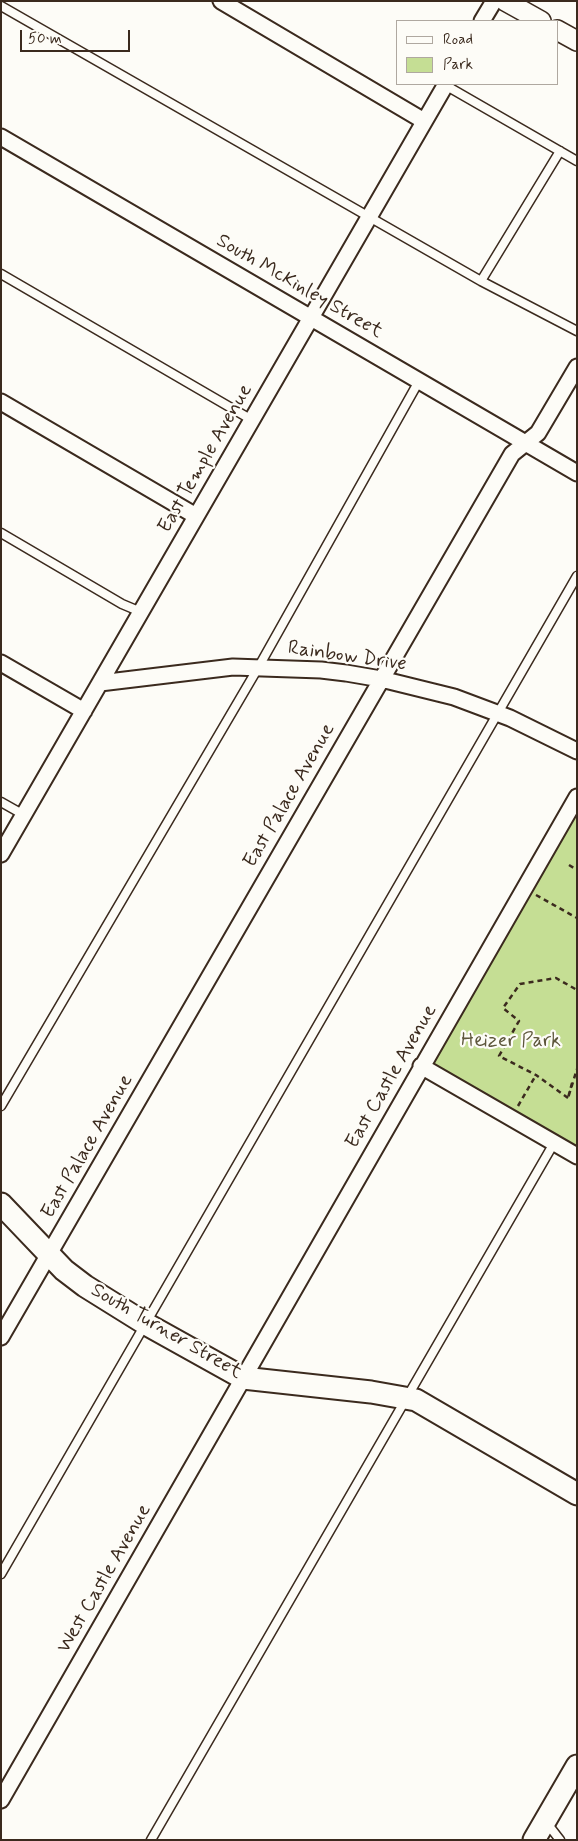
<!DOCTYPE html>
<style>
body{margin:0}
#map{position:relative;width:578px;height:1841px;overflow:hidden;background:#fdfcf7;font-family:Mynerve,sans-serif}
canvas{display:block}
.frame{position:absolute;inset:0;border:2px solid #3b2a1e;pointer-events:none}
.legend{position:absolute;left:396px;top:20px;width:162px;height:65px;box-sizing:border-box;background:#fdfcf7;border:1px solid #afa8a0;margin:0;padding:6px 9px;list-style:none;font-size:15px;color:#3b2a1e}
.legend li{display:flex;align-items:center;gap:10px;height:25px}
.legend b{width:25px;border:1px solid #afa8a0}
.scale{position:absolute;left:20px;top:30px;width:110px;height:22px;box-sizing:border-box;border:2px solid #3b2a1e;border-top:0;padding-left:6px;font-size:15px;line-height:18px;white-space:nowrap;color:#3b2a1e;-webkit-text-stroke:4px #fdfcf7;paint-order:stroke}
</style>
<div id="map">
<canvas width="578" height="1841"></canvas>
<div class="frame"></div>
<ul class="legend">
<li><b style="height:6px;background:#fdfcf7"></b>Road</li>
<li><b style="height:14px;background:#c5de94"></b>Park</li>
</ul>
<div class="scale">50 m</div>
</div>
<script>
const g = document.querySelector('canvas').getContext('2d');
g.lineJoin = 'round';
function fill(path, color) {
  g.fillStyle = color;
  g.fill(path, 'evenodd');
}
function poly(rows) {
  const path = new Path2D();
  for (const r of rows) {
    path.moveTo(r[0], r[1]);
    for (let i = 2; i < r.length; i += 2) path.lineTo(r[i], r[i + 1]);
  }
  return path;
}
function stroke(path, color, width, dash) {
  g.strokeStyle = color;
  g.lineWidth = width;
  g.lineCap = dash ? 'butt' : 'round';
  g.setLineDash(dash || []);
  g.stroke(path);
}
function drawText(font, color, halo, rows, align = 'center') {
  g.font = font + ' Mynerve,sans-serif';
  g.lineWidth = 4.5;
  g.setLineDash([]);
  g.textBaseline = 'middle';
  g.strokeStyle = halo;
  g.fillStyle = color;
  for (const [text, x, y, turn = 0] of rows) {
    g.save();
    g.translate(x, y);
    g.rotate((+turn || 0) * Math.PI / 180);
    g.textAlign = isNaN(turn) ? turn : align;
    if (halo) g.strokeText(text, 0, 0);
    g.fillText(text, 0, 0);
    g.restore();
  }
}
fill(poly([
 [577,799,577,1156,421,1066]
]), '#c5de94');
const service = poly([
 [1,6,481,281,577,331],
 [445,85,577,161],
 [1,274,252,420],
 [481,281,560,151],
 [1,533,122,604,141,612],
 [1,802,24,815],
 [1,1106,258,668,419,381],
 [1,1574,577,576],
 [546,1822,560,1840],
 [151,1840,554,1143]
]);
const minor = poly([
 [221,1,424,121],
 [482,21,494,1],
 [1,137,577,473],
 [1,402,196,516],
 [1,663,84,711],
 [100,683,233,667,321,670,346,673,381,679,454,697,510,718,577,751],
 [1,854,446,84],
 [421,1066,577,1156],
 [1,1337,512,454,538,433,577,367],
 [1,1800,577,797]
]);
const tertiary = poly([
 [505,1,541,21],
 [557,30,577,41]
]);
const secondary = poly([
 [1,1204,64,1270,85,1286,146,1324,243,1378,371,1392,416,1400,577,1494],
 [534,1840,577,1766]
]);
stroke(service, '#3b2a1e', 11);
stroke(minor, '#3b2a1e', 19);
stroke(tertiary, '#3b2a1e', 22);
stroke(secondary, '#3b2a1e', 25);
stroke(poly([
 [569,865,577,870],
 [536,895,577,918],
 [572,1083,568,1098,577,1069],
 [568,1098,536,1075,499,1056,519,1021,503,1008,520,984,556,978,577,990],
 [518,1106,536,1075]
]), '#3b2a1e', 2.5, [5, 4]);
stroke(service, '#fdfcf7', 8);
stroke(minor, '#fdfcf7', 15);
stroke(tertiary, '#fdfcf7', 19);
stroke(secondary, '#fdfcf7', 21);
drawText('20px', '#3b2a1e', '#fdfcf7', [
 ["South McKinley Street",299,287,30],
 ["East Temple Avenue",206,459,-60],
 ["Rainbow Drive",347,657,8],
 ["East Palace Avenue",290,796,-60],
 ["East Castle Avenue",392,1077,-60],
 ["East Palace Avenue",88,1147,-60],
 ["South Turner Street",166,1332,30],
 ["West Castle Avenue",105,1579,-60]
]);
drawText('20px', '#5e573c', '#fdfcf7', [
 ["Heizer Park",511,1042]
]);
</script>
